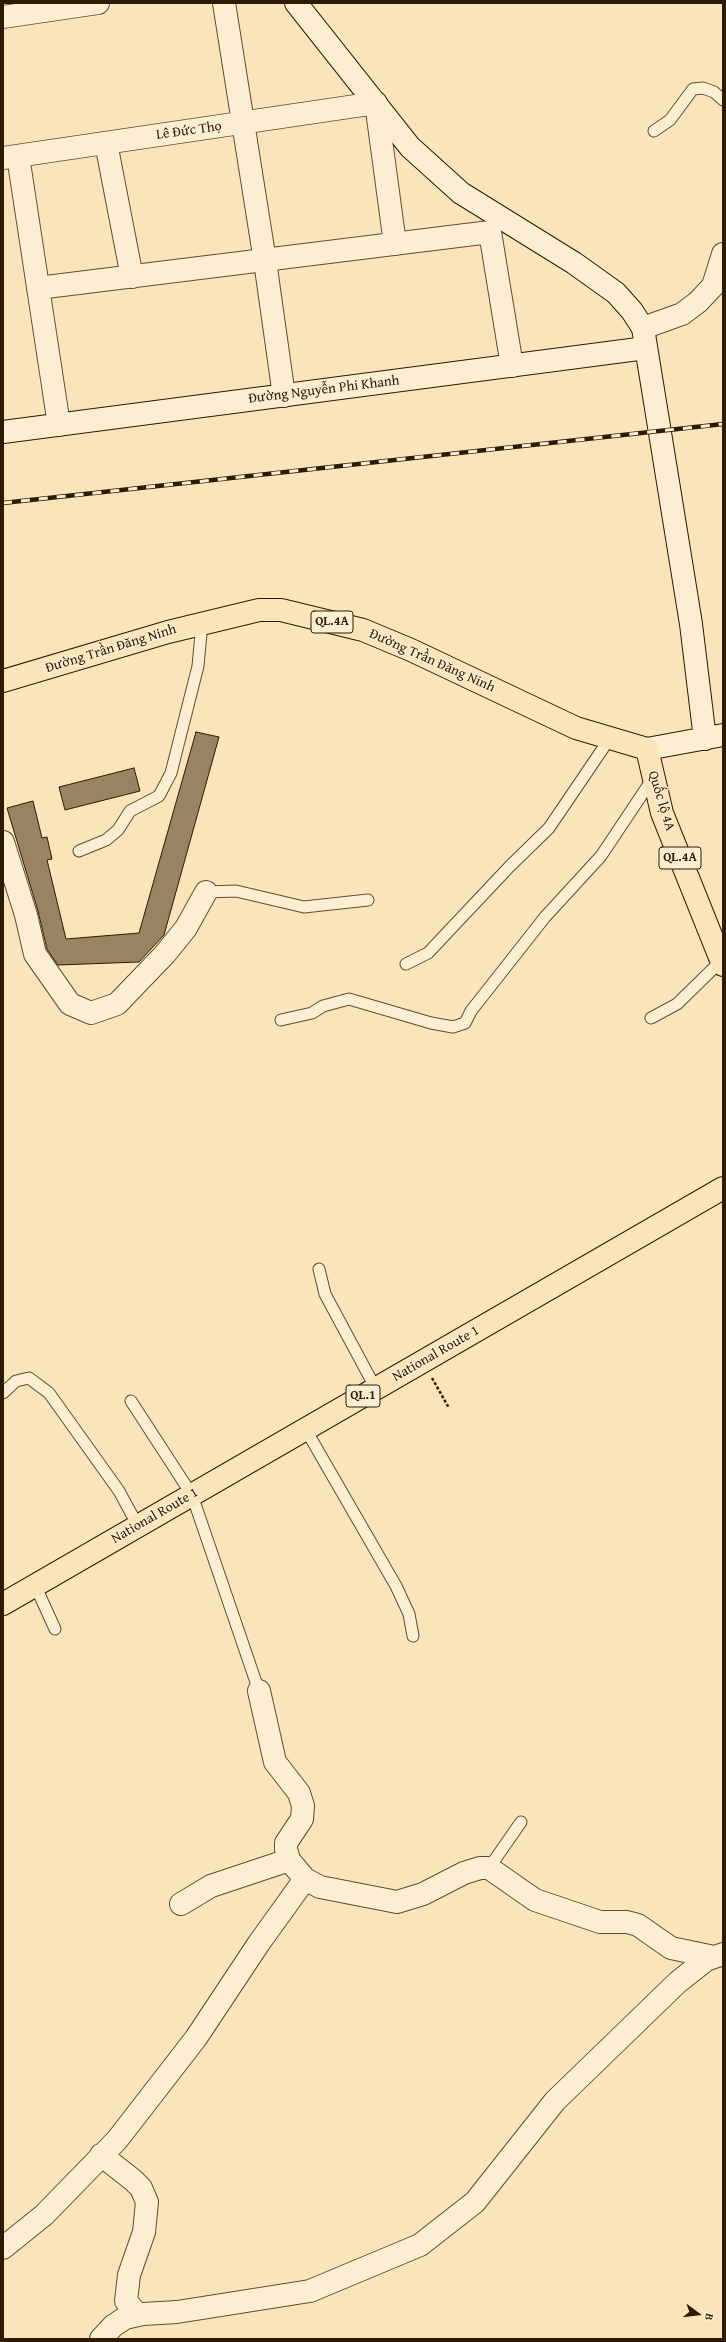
<!DOCTYPE html>
<meta charset="utf-8">
<style>
body{margin:0}
#map{position:relative;width:726px;height:2342px;overflow:hidden;background:#fae5ba;font-family:"Gentium Book Plus",serif}
canvas{display:block}
.frame{position:absolute;inset:0;border:4px solid #2d1a02;pointer-events:none}
.north{position:absolute;left:678px;top:2294px;width:40px;height:40px;-webkit-text-stroke:3px #fceed2;paint-order:stroke;rotate:105deg;font-size:11px;font-weight:700;line-height:16px;text-align:center;color:#2d1a02}
.north::after{content:'';display:block;margin:auto;width:14px;height:18px;background:#2d1a02;clip-path:polygon(50% 0,100% 100%,50% 72%,0 100%)}
</style>
<div id="map">
<canvas width="726" height="2342"></canvas>
<div class="frame"></div>
<div class="north">B</div>
</div>
<script>
const g = document.querySelector('canvas').getContext('2d');
g.lineJoin = 'round';
function fill(path, color) {
  g.fillStyle = color;
  g.fill(path, 'evenodd');
}
function poly(rows) {
  const path = new Path2D();
  for (const r of rows) {
    path.moveTo(r[0], r[1]);
    for (let i = 2; i < r.length; i += 2) path.lineTo(r[i], r[i + 1]);
  }
  return path;
}
function stroke(path, color, width, dash) {
  g.strokeStyle = color;
  g.lineWidth = width;
  g.lineCap = dash ? 'butt' : 'round';
  g.setLineDash(dash || []);
  g.stroke(path);
}
function drawText(font, color, halo, rows, align = 'center') {
  g.font = font + ' "Gentium Book Plus",serif';
  g.lineWidth = 3;
  g.setLineDash([]);
  g.textBaseline = 'middle';
  g.strokeStyle = halo;
  g.fillStyle = color;
  for (const [text, x, y, turn = 0] of rows) {
    g.save();
    g.translate(x, y);
    g.rotate((+turn || 0) * Math.PI / 180);
    g.textAlign = isNaN(turn) ? turn : align;
    if (halo) g.strokeText(text, 0, 0);
    g.fillText(text, 0, 0);
    g.restore();
  }
}
const building = poly([
 [196,732,219,737,164,935,139,962,58,965,47,949,38,911,7,808,33,801,42,838,47,837,52,859,47,860,66,939,139,933,196,732],
 [134,768,140,791,65,810,59,787,134,768]
]);
fill(building, '#988462');
stroke(building, '#2d1a02', 1);
const lane = poly([
 [654,131,670,120,693,89,703,88,714,92,723,100],
 [79,851,106,840,118,830,130,811,159,796,171,773,198,666,202,623],
 [206,892,236,891,304,907,368,900],
 [406,964,428,953,510,866,549,828,610,738],
 [651,1018,677,1004,721,961],
 [281,1020,312,1013,323,1006,349,999,431,1023,453,1027,465,1023,471,1011,545,917,601,856,653,778],
 [319,1269,325,1294,376,1389],
 [3,1393,16,1381,29,1378,49,1393,119,1491,138,1526],
 [131,1401,192,1495,259,1691],
 [306,1430,396,1586,409,1614,413,1636],
 [35,1585,55,1629],
 [489,1868,521,1822]
]);
const street = poly([
 [224,3,265,261,284,396],
 [3,17,98,3],
 [106,143,132,277],
 [18,156,59,425],
 [3,158,376,103,395,244],
 [38,288,490,232,512,366],
 [643,328,682,314,698,302,713,286,723,254],
 [3,842,26,915,35,954,70,1004,91,1013,117,1004,165,954,186,928,206,892],
 [259,1691,275,1762,299,1793,303,1806,302,1819,286,1843,286,1849,289,1860,305,1879,320,1887,397,1902,423,1894,464,1873,480,1868,489,1868,535,1900,600,1922,627,1922,638,1925,671,1948,714,1957],
 [181,1904,211,1886,289,1860],
 [101,2155,133,2180,141,2188,147,2202,144,2232,129,2275,126,2301,138,2315],
 [3,2248,44,2215,117,2140,196,2038,259,1943,305,1879],
 [101,2339,113,2326,125,2318,143,2314,177,2312,310,2291,420,2245,475,2202,555,2101,678,1982,706,1960,723,1954]
]);
const secondary = poly([
 [296,3,410,147,461,193,574,263,616,293,632,311,643,328,691,624,705,739],
 [3,432,646,348],
 [647,749,723,735]
]);
const primary = poly([
 [3,681,168,632,259,610,281,610,363,630,411,650,576,728,647,749,662,813,723,965]
]);
const highway = poly([
 [3,1604,723,1188]
]);
stroke(lane, '#604d30', 13);
stroke(street, '#604d30', 24);
stroke(secondary, '#2d1a02', 24);
stroke(primary, '#2d1a02', 24);
stroke(highway, '#2d1a02', 24);
stroke(poly([
 [432,1378,449,1408]
]), '#2d1a02', 2.5, [3, 2]);
stroke(lane, '#fceed2', 11);
stroke(street, '#fceed2', 22);
stroke(secondary, '#fceed2', 22);
stroke(primary, '#fae5ba', 22);
stroke(highway, '#fae5ba', 22);
const rail = poly([
 [3,503,723,424]
]);
stroke(rail, '#2d1a02', 4.5);
stroke(rail, '#fceed2', 3, [9]);
for (const [x, y, w] of [
 [332,622,42],
 [680,858,42],
 [363,1396,34]
]) {
  const box = new Path2D();
  box.roundRect(x - w / 2, y - 11, w, 22, 3);
  g.fillStyle = '#fceed2';
  g.fill(box);
  stroke(box, '#2d1a02', 1);
}
drawText('bold 13px', '#2d1a02', null, [
 ["QL.4A",332,622],
 ["QL.4A",680,858],
 ["QL.1",363,1396]
]);
drawText('14px', '#2d1a02', '#fceed2', [
 ["Lê Đức Thọ",189,131,-8],
 ["Đường Nguyễn Phi Khanh",324,390,-7],
 ["Đường Trần Đăng Ninh",111,649,-17],
 ["Đường Trần Đăng Ninh",432,661,24],
 ["Quốc lộ 4A",661,801,73],
 ["National Route 1",436,1354,-30],
 ["National Route 1",155,1516,-30]
]);
</script>
